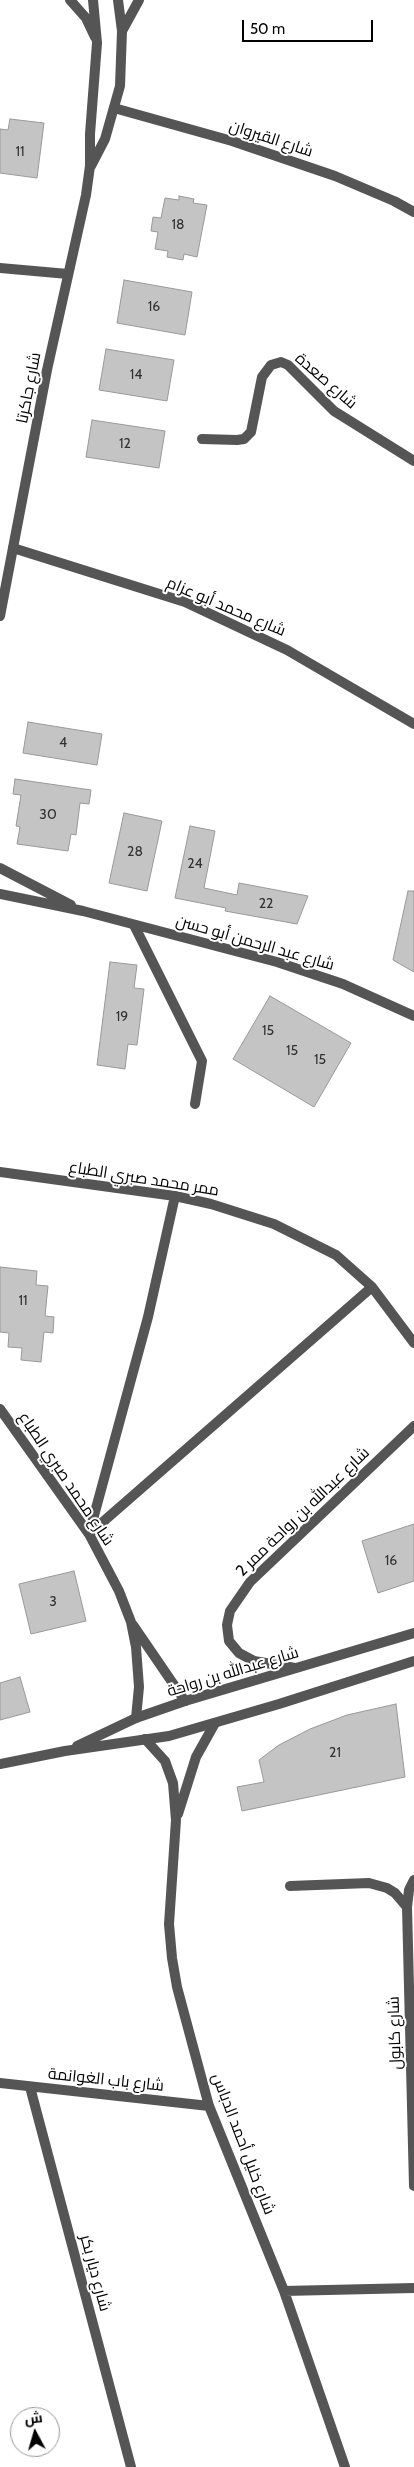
<!DOCTYPE html>
<meta charset="utf-8">
<style>
body{margin:0}
#map{position:relative;width:414px;height:2467px;overflow:hidden;background:#fff;font-family:Cabin,Cairo,sans-serif}
canvas{display:block}
.north{position:absolute;left:10px;top:2407px;width:50px;height:50px;box-sizing:border-box;background:#fff;border:1px solid #999;border-radius:50%;rotate:354deg;font-size:14px;font-weight:700;line-height:20px;text-align:center;color:#000}
.north::after{content:'';display:block;margin:auto;width:18px;height:22px;background:#000;clip-path:polygon(50% 0,100% 100%,50% 72%,0 100%)}
.scale{position:absolute;left:242px;top:20px;width:131px;height:22px;box-sizing:border-box;border:2px solid #000;border-top:0;padding-left:6px;font-size:15px;line-height:18px;white-space:nowrap;color:#000;-webkit-text-stroke:4px #fff;paint-order:stroke}
</style>
<div id="map">
<canvas width="414" height="2467"></canvas>
<div class="north">ش</div>
<div class="scale">50 m</div>
</div>
<script>
const g = document.querySelector('canvas').getContext('2d');
g.lineJoin = 'round';
function fill(path, color) {
  g.fillStyle = color;
  g.fill(path, 'evenodd');
}
function poly(rows) {
  const path = new Path2D();
  for (const r of rows) {
    path.moveTo(r[0], r[1]);
    for (let i = 2; i < r.length; i += 2) path.lineTo(r[i], r[i + 1]);
  }
  return path;
}
function stroke(path, color, width, dash) {
  g.strokeStyle = color;
  g.lineWidth = width;
  g.lineCap = dash ? 'butt' : 'round';
  g.setLineDash(dash || []);
  g.stroke(path);
}
function drawText(font, color, halo, rows, align = 'center') {
  g.font = font + ' Cabin,Cairo,sans-serif';
  g.lineWidth = 4;
  g.setLineDash([]);
  g.textBaseline = 'middle';
  g.strokeStyle = halo;
  g.fillStyle = color;
  for (const [text, x, y, turn = 0] of rows) {
    g.save();
    g.translate(x, y);
    g.rotate((+turn || 0) * Math.PI / 180);
    g.textAlign = isNaN(turn) ? turn : align;
    if (halo) g.strokeText(text, 0, 0);
    g.fillText(text, 0, 0);
    g.restore();
  }
}
const building = poly([
 [10,119,44,123,37,178,0,173,0,129,8,130,10,119],
 [179,196,194,199,193,203,207,205,197,257,184,254,183,260,167,257,168,251,155,249,158,232,151,231,153,217,161,218,165,198,179,200,179,196],
 [124,280,192,292,185,335,117,323,124,280],
 [106,349,174,360,167,401,99,390,106,349],
 [92,420,165,431,159,468,86,457,92,420],
 [28,722,102,734,97,765,23,753,28,722],
 [15,779,91,790,89,804,80,803,76,835,71,834,68,851,17,844,20,827,16,826,21,795,13,794,15,779],
 [124,813,162,821,147,891,109,883,124,813],
 [190,826,215,831,204,888,237,895,239,883,308,896,297,924,225,911,226,908,175,898,190,826],
 [408,891,414,891,414,972,393,960,408,891],
 [110,962,137,965,134,988,144,989,137,1045,128,1044,125,1069,97,1065,110,962],
 [270,996,351,1043,314,1107,233,1059,270,996],
 [0,1267,37,1271,36,1285,48,1286,45,1316,54,1317,53,1333,44,1332,41,1362,21,1360,22,1348,8,1347,9,1333,0,1332,0,1267],
 [414,1524,414,1581,378,1593,362,1541,414,1524],
 [74,1571,86,1621,31,1634,19,1584,74,1571],
 [20,1677,30,1712,0,1720,0,1683,20,1677],
 [396,1704,405,1777,242,1811,237,1787,264,1782,259,1760,279,1745,310,1729,347,1715,396,1704]
]);
fill(building, '#c4c4c4');
stroke(building, '#999', 1);
stroke(poly([
 [114,108,232,141,335,176,394,201,414,212],
 [0,268,68,274],
 [202,439,237,440,244,439,251,432,262,377,271,365,281,362,288,365,334,411,414,461],
 [13,548,185,602,287,650,414,724],
 [134,925,202,1061,195,1104],
 [0,1172,175,1196,211,1204,274,1224,336,1255,372,1287,414,1343],
 [0,1409,89,1534,119,1591,131,1622,136,1647,139,1687,136,1718],
 [89,1534,372,1287],
 [89,1534,148,1317,175,1196],
 [133,1625,185,1701],
 [295,1668,254,1661,239,1653,229,1641,227,1625,230,1611,250,1582,414,1426],
 [145,1739,165,1761,173,1783,176,1820,169,1924,172,1958,177,1987,209,2106,284,2291,345,2467],
 [178,1814,196,1757,215,1723],
 [414,1880,409,1890,407,1907,414,2186],
 [290,1886,369,1883,387,1888,395,1893,407,1907],
 [0,2083,209,2106],
 [30,2087,131,2467],
 [284,2291,414,2288]
]), '#555', 10);
stroke(poly([
 [70,0,86,18,95,37],
 [122,31,139,0],
 [91,166,105,139,120,86,122,31,118,0],
 [0,616,47,370,86,195,90,166,90,134,97,43,93,0],
 [0,868,71,905],
 [0,894,83,911,277,962,343,984,414,1016],
 [77,1746,136,1718,185,1701,414,1633],
 [0,1764,65,1751,169,1736,279,1704,414,1661]
]), '#555', 10);
drawText('14px', '#313131', null, [
 ["11",20,152],
 ["18",178,225],
 ["16",154,307],
 ["14",136,375],
 ["12",125,444],
 ["4",63,743],
 ["30",48,815],
 ["28",135,852],
 ["24",195,864],
 ["22",266,904],
 ["19",122,1017],
 ["15",268,1031],
 ["15",292,1051],
 ["15",320,1060],
 ["11",23,1301],
 ["16",391,1561],
 ["3",53,1602],
 ["21",335,1753]
]);
drawText('16px', '#000', '#fff', [
 ["شارع القيروان",271,139,18],
 ["شارع صعدة",326,381,41],
 ["شارع جاكرتا",29,388,-79],
 ["شارع محمد أبو عزام",226,607,23],
 ["شارع عبد الرحمن أبو حسن",255,943,16],
 ["ممر محمد صبري الطباع",144,1179,9],
 ["شارع محمد صبري الطباع",66,1479,56],
 ["شارع عبدالله بن رواحة ممر 2",303,1512,-44],
 ["شارع عبدالله بن رواحة",233,1672,-17],
 ["شارع كابول",395,2033,-92],
 ["شارع باب الغوانمة",106,2080,6],
 ["شارع خليل أحمد الدباس",243,2144,69],
 ["شارع ديار بكر",95,2273,75]
]);
</script>
